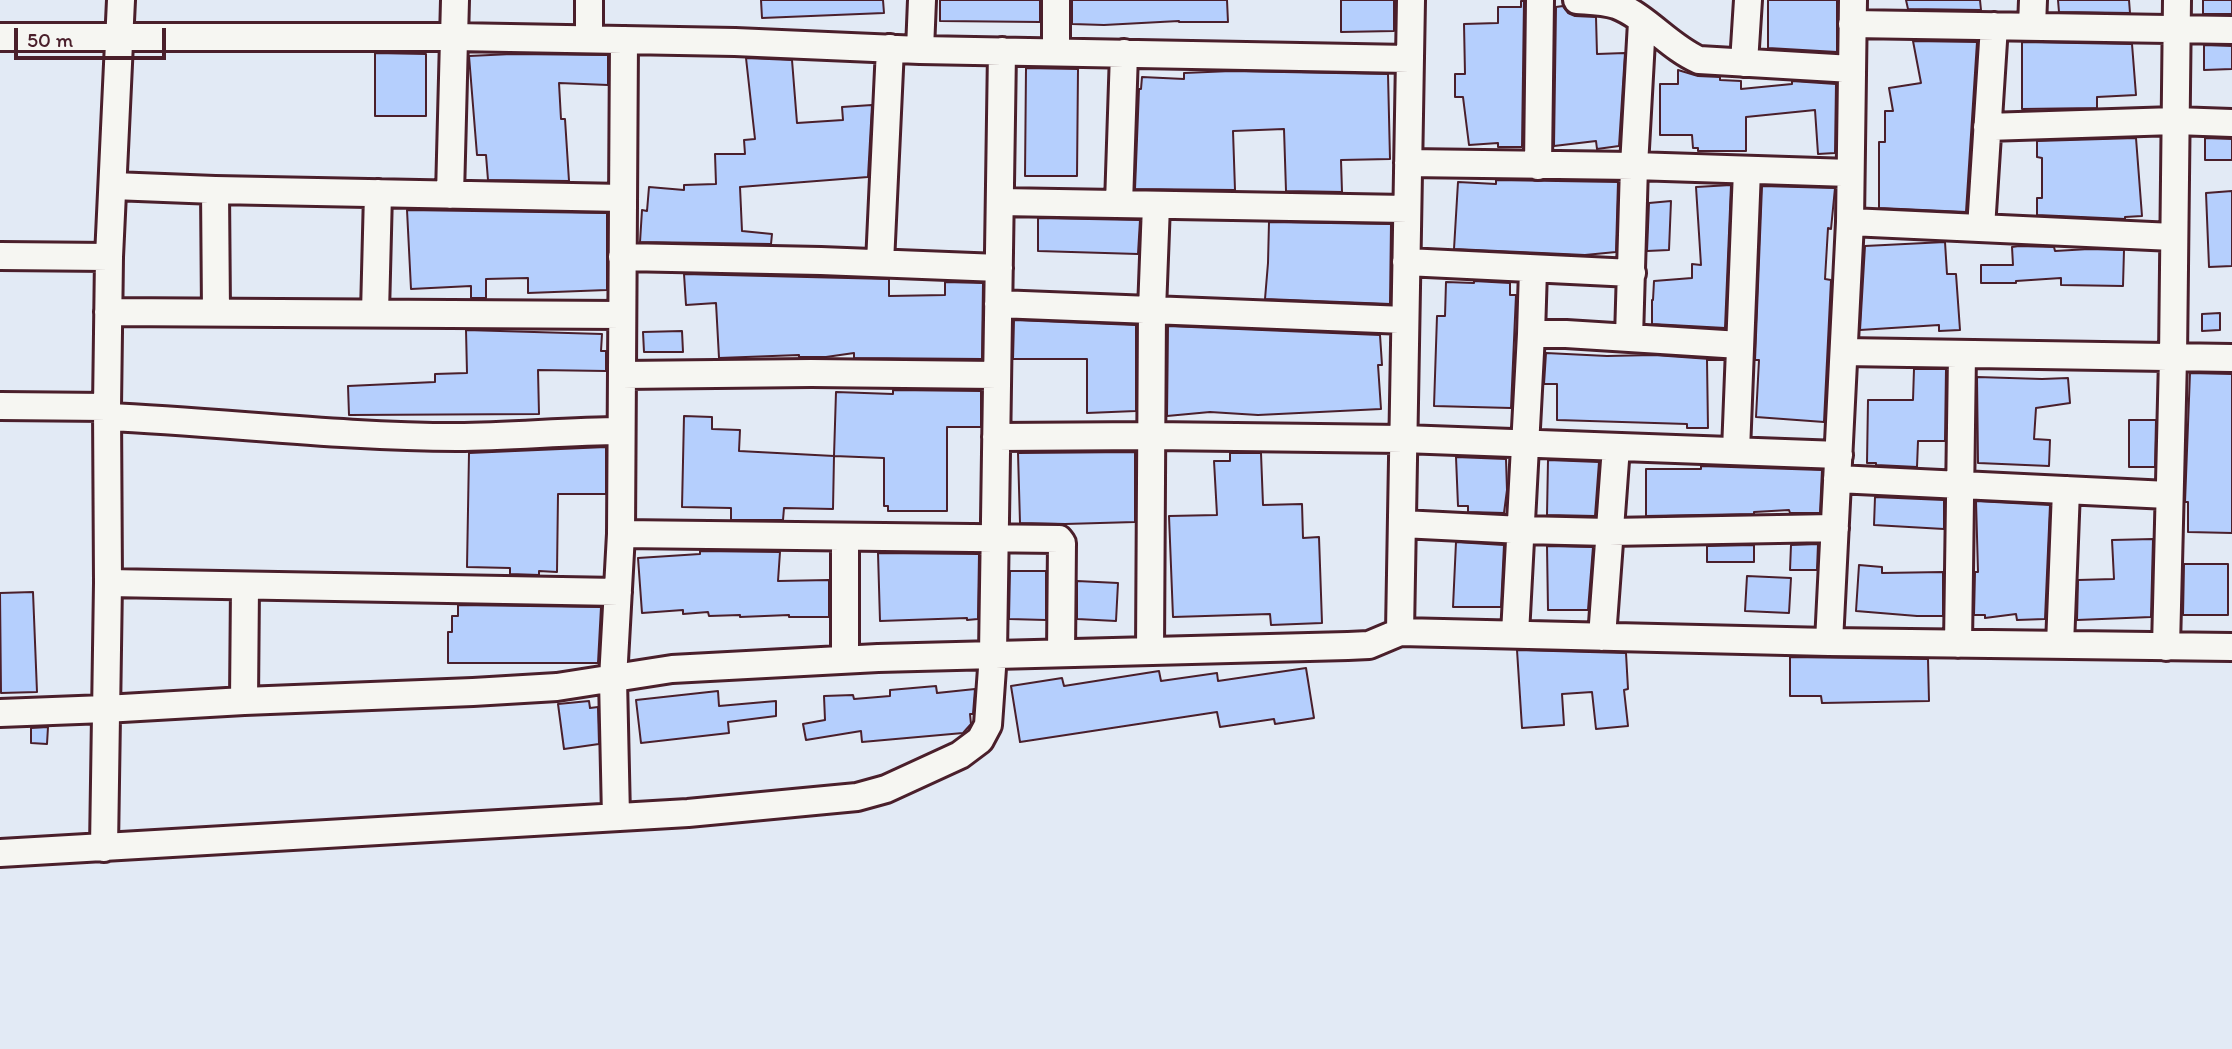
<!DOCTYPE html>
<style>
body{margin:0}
#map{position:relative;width:2232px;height:1049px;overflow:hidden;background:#e2eaf5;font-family:Itim,sans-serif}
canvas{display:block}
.scale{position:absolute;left:14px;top:28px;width:152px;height:32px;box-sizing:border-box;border:4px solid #4a1f2b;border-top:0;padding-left:9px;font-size:21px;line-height:24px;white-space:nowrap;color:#4a1f2b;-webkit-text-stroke:5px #f6f6f2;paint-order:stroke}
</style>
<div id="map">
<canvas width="2232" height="1049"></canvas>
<div class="scale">50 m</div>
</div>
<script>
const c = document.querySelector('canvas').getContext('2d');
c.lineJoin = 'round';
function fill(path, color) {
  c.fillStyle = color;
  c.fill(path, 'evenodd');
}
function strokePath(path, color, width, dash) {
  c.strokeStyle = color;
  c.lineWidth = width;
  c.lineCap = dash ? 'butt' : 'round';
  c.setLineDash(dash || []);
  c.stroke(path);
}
const building = new Path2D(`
 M761,0H883L884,13L762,18Z
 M940,0H1040V22L940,21Z
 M1072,0H1227L1228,22H1179V21L1104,25L1072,24Z
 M1341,0H1394V31L1341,32Z
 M1768,0H1837V52L1768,48Z
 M1906,0H1980L1981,10L1908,9Z
 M2058,0H2129L2130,13L2059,12Z
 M2203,0H2232V14H2203Z
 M1521,1H1524L1522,147H1498V143L1469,145L1463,97H1455V74H1465L1464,24L1498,23V7H1521Z
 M1563,6L1568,13L1575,16L1596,17L1597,54L1625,53L1619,146L1597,149L1596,141L1554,146L1556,7Z
 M1913,41L1977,42L1966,212L1879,208V142H1885V111H1893L1889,88L1921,83Z
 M2022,42L2132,44L2136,95L2097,97V108L2022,109Z
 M2204,45L2232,46V69L2204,70Z
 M375,53L426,54V116H375Z
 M512,54L608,55V85L559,83L561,119H565L569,181L488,180L486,155H477L469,56Z
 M746,58L792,60L797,123L843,120L842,107L872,105L868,177L740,187L742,231L772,234L771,244L640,242L642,210L647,211L649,187L684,190V185L716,184L715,154H745L744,140L755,139Z
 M1026,68L1078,69L1077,176H1025Z
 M1678,70L1698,76L1720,77V80L1741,81V89L1792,84V81L1836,84L1835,153L1818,154L1815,110L1746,117V151H1698V148H1693L1692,135H1660V84H1678Z
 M1231,71L1388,74L1390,159L1341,160L1342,192L1286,191L1284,129L1233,131L1235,190L1135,189L1139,89H1141L1142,77L1184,79V73Z
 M2136,138L2142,216L2125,217V219L2037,215V198H2042V158L2037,157V141Z
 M2205,138L2232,139V160H2205Z
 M1496,180L1618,182L1616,252L1585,255L1454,249L1458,182L1496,184Z
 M1731,185L1725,328L1652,324V300H1653L1654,281L1692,278V264L1701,265L1696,187Z
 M1762,186L1835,188L1831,229L1828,228L1825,279L1831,280L1824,422L1756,417L1759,360H1755Z
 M2232,191V266L2209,267L2206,193Z
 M1671,201L1669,250L1647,251L1649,203Z
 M407,210L607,213V290L528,293V278L486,279V298H471V286L411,289Z
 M1038,218L1140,220L1138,254L1038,251Z
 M1269,222L1391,224L1390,304L1265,299L1268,263Z
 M1945,242L1947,274H1956L1960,330L1939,331V325L1860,330L1865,246Z
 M2019,246L2054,247L2055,251L2089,249L2124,250L2123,286L2061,285V278L2016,281V283H1981V265H2013L2012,247Z
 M684,274L889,279V296L945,295V282L983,283L982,359L854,358V353L826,357H799V355L719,358L716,303L686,305Z
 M1474,281L1510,283V295H1516L1511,408L1434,406L1437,316H1445L1446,282L1474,283Z
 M2220,313V330L2202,331V314Z
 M1014,320L1136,325V411L1087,413V359H1013Z
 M1168,326L1380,335L1382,365H1378L1381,409L1258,415L1210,412L1167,416Z
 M466,330L602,334L601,351H606V371L538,370L539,414L349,415L348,386L435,382V374L467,373Z
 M682,331L683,352H644L643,332Z
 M1546,353L1607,356L1654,355L1724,360H1707L1708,428H1687V424L1557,420V384H1544Z
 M1914,369H1946L1945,441H1918L1917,467L1876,465V463H1867L1868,400H1913Z
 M2190,373L2232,374V533L2188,532V502H2185Z
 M1977,377L2042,379L2068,378L2070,403L2036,408L2034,439L2050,440L2049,466L1978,463Z
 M893,390L981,391V427H947V511H888V506H884V458L834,456L836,392L893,394Z
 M684,416L712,417V429L740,430L739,451L834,456L833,509L784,508L783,520H731V508L682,507Z
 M2129,420H2156L2155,467H2129Z
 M606,447V494H558L557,572L539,571V575L510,574V568L467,567L469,453Z
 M1135,452V522L1065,524L1020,523L1018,453Z
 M1230,453H1261L1263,505L1302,504L1303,538L1319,537L1322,623L1271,625L1270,614L1173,617L1169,516L1217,515L1214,461H1230Z
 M1456,457L1506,459L1507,490L1504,513L1468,512V506H1458Z
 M1548,460L1599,462L1595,516L1547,515Z
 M1701,466L1822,470L1820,513H1790L1789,510L1754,512V514L1646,516V469H1701Z
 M1875,497L1944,500V529L1874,525Z
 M1976,501L2050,505L2045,619L2017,620L2016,614L1985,618V615H1974L1975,572H1978Z
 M2153,539L2151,617L2077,620L2078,580L2114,579L2112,540Z
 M1456,542L1504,545L1501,607H1453Z
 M1818,544L1817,570H1790L1791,545Z
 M1754,545V562H1707V546Z
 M1547,546L1593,547L1588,610H1548Z
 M700,551L780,552L778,581L829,580V617H789V615L740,617V615L709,616L708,612L683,614V610L642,613L638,558L700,554Z
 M878,553L979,554L978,619L967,620V618L880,621Z
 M2184,564H2228V615H2183Z
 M1859,565L1882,567V573L1943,572V616H1917L1856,611Z
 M1010,571H1046V620L1009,619Z
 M1747,576L1791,578L1789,613L1745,611Z
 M1077,581L1118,583L1116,621L1077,619Z
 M33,592L37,692L1,693L0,593Z
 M458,605L601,607L598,663H448V632H452V616H458Z
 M1517,650L1626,653L1628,689L1624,690L1628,726L1596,729L1592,692L1562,694L1564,725L1522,728Z
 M1790,657L1928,659L1929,701L1822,703L1821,696H1790Z
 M1306,668L1314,718L1275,724L1274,719L1220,727L1217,712L1020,742L1011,686L1062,678L1064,686L1159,671L1161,681L1217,673L1218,681Z
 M936,686L937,693L975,689L973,714H970L971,724L963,733L862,742L861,731L806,740L803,724L825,720L824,696L853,695L854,699L890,696V690Z
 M718,691L719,706L776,701V716L728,722L729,733L641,743L636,700Z
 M589,701L590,708L598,707L599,744L564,749L558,704Z
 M48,727L47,744L31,743V728Z`);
const minor = new Path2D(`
 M1056,0V52
 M1577,0C1590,1 1603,1 1616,5C1647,17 1669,47 1699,60L1852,69
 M1852,24L2232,30
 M2032,27L2033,0
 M0,37H454L735,42L920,50L1409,59
 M589,39V0
 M920,50L922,0
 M1744,63L1748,0
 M1987,127L2175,121L2232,123
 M1408,163L1634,166L1850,173
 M1538,166L1540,0
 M113,186L215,190L623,198
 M215,190L216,312
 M450,195L455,0
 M1000,202L1407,209
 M1119,204L1124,53
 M1850,222L2173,237
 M1981,228L1994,26
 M0,256L109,257
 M622,257L821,261L999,268
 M1406,262L1632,273
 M880,263L890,48
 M998,304L1405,320
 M108,312L622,315
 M375,313L378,193
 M1531,334L1533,269
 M1629,338L1634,166L1642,22
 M1844,352L2232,358
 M622,375L811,373L997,375
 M0,406L107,407
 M107,417C224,422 340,437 457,437C512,437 566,431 621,431
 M996,437L1152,436L1403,439L1839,455
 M1736,451L1747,170
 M1837,479L2168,495
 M1402,524L1522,530L1609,532L1835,528
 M621,534L1059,539L1062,543L1061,653
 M108,583L618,592
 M1400,632L1829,642L2232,647
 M1515,634L1531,334H1566L1740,345
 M1602,637L1616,447
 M1829,642L1850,222L1853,0
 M1958,644L1962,354
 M2060,645L2066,490
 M2166,647L2173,358L2177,0
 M1150,651L1152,310L1156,205
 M845,659V537
 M244,701L245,586
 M0,713L105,709L244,701L473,692L557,687L672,669L878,658L1348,646L1369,645L1400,632L1411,0
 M616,817L613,679L621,534L624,40
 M104,848L108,583L107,407L109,257L121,0
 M0,853L688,813L857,797L886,789L960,755L980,740L988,725L993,654L1002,51`);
fill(building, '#b5cffd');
strokePath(building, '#4a1f2b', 2);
strokePath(minor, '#4a1f2b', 32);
strokePath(minor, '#f6f6f2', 26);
</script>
